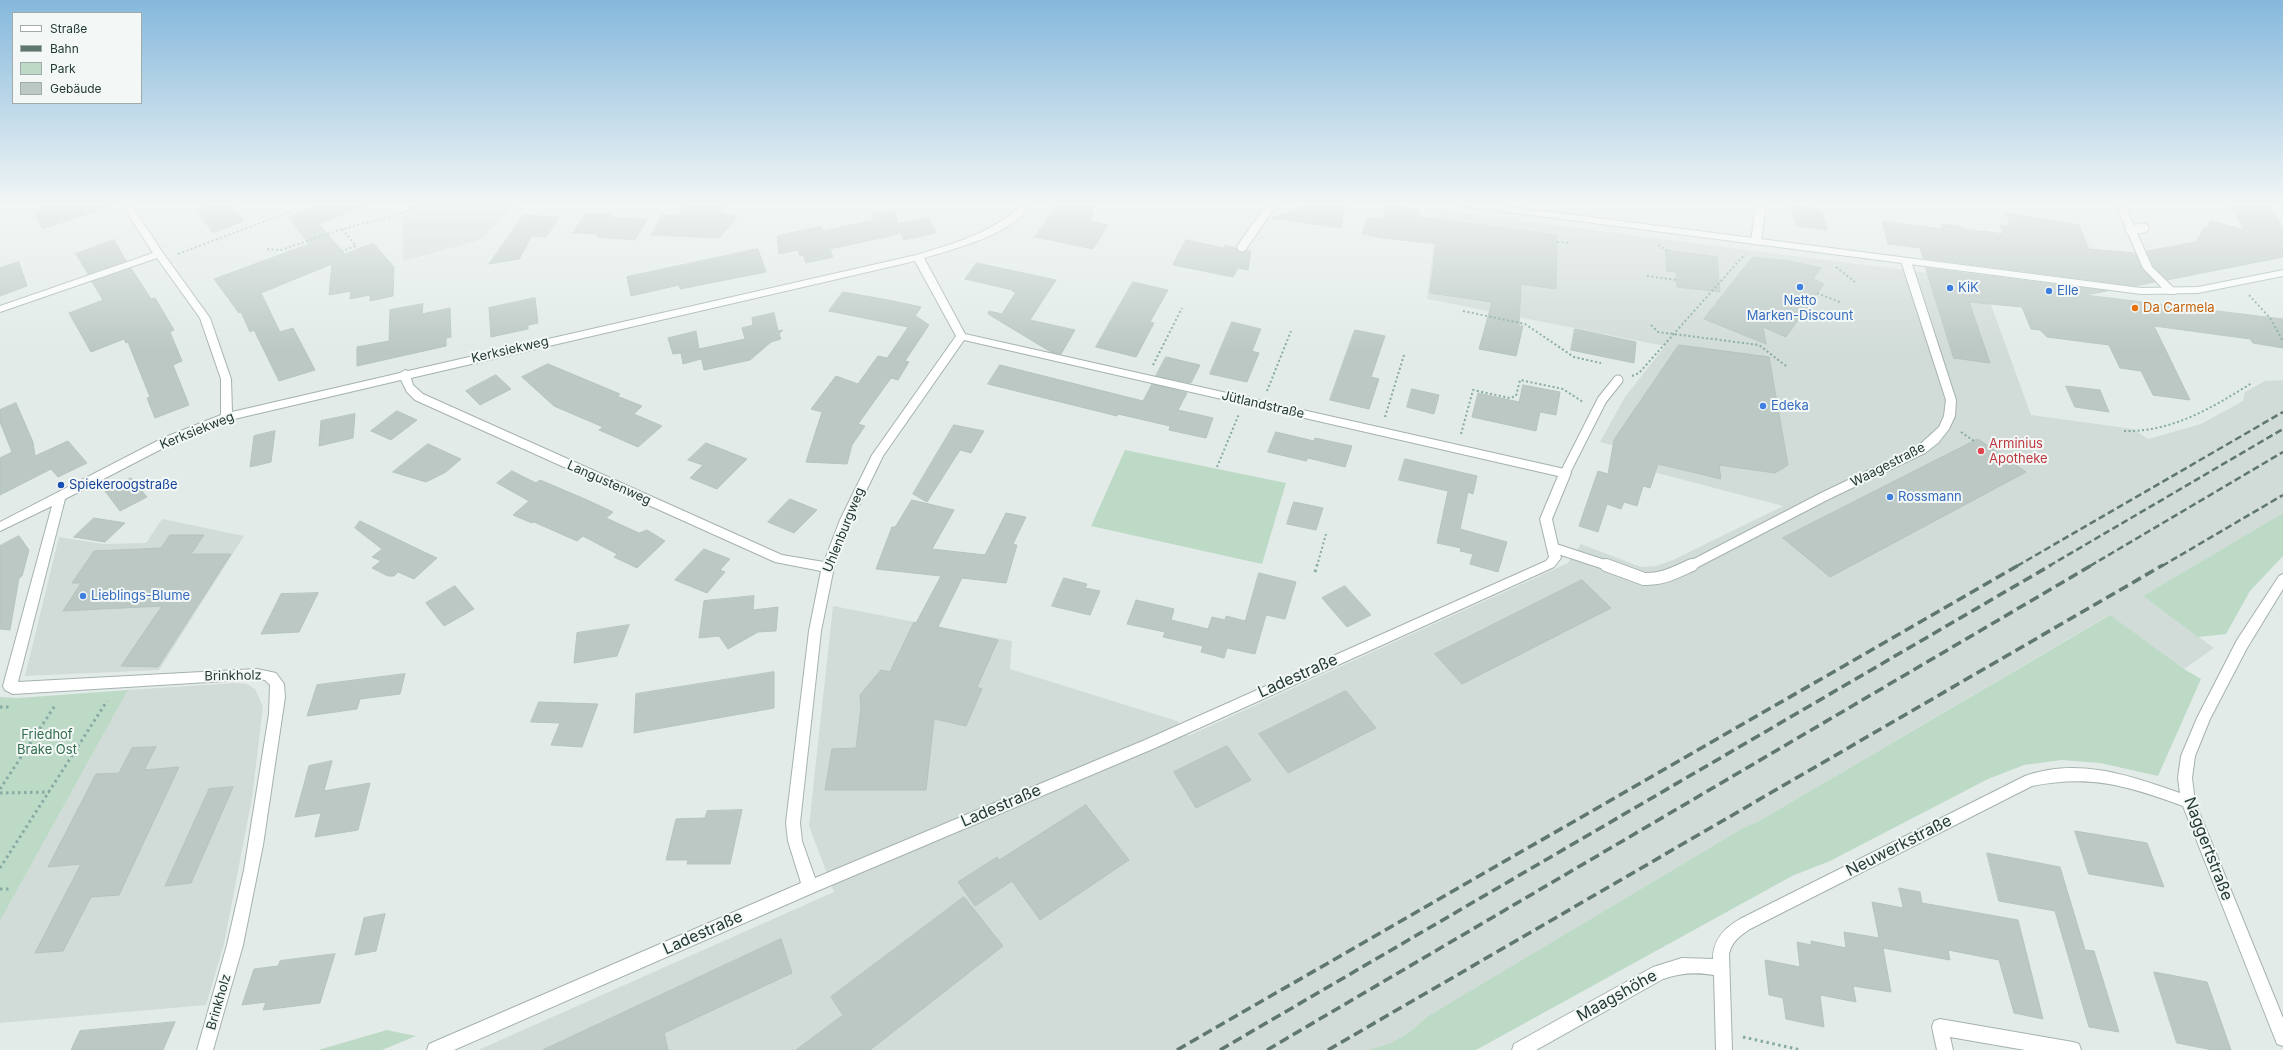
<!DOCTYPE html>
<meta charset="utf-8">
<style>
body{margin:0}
#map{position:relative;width:2283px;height:1050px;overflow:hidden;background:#e2ebe8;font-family:Inter,sans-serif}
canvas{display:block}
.legend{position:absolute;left:12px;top:12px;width:130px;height:92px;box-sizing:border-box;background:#f3f8f6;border:1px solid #a0aca9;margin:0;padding:5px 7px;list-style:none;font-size:12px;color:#243a36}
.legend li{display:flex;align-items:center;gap:8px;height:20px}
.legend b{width:20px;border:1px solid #a0aca9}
</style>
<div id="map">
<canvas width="2283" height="1050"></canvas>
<ul class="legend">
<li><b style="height:5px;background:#fff"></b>Straße</li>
<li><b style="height:5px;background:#5f7671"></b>Bahn</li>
<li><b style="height:11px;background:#bddac7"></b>Park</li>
<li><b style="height:11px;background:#bbc8c4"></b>Gebäude</li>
</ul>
</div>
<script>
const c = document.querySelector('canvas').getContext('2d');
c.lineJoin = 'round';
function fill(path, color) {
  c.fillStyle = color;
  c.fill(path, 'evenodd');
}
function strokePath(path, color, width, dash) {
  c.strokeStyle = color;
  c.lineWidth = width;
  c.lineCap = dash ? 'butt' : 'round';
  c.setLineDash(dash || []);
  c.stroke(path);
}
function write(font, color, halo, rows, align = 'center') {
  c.font = font + ' Inter,sans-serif';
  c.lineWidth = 4;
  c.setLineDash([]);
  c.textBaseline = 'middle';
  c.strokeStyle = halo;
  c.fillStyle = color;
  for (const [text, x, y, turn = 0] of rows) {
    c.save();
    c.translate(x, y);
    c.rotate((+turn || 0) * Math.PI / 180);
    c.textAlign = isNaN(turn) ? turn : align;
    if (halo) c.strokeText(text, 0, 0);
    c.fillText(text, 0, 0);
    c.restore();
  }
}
const built = new Path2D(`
 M416,203H518L480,240L403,261V216Z
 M1438,210L1982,280L2031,415L2133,429L2148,439L2201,424L2243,401L2245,392L2265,381L2283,380V513L2143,596L2214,648L2184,669L2109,615L1759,821L1743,828L1428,1016L1411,1031L1391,1043L1368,1050H478L834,892L809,826L833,606L1012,641L1010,669L1177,721L1188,736L1568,563L1581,544L1641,567L1656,566L1673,560L1783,506L1631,466L1635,451L1600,442L1625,397L1665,346L1427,299Z
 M162,519L244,536L159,670L25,676L59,537L103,544L146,543Z
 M234,683L247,684L255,689L263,706L252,798L224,944L206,1005L0,1023V921L128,690Z`);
const green = new Path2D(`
 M1125,450L1286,483L1262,564L1091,526Z
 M2283,513V556L2250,591L2226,634L2198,637L2143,596Z
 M2110,615L2184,669L2201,679L2158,776L2100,763L2062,760L2024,765L1988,779L1830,861L1792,876L1476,1050H1368L1391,1043L1411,1031L1428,1016L1743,828L1759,821Z
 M128,690L0,921V697L18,698Z
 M387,1030L416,1036L382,1050H318Z`);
const building = new Path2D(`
 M58,203H109L110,206L43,229L33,211Z
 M200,203H229L244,221L213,233L196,210L202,208Z
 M327,203H370L319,224L345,254L373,243L394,267L393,296L370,301V295L350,299L351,291L329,295L332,264L261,293L280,332L293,328L315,370L279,381L254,330L250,332L241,312L239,313L214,279L309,244L288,217Z
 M688,203H725L719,213L738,216L719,238L651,235L662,215L677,216Z
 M1058,203H1094L1091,221L1108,225L1093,249L1035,237Z
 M1305,203H1345L1341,228L1272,218L1304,206Z
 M2229,203H2269L2283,228V257L2167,280L2153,266L2147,251L2196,242L2204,227L2208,228L2210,220L2244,230Z
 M1385,205L1419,210L1418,217L1557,235L1556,289L1521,284L1519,326H1523L1516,356L1479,349L1492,302L1430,293L1436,244L1384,238L1362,234L1368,217L1383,219Z
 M1792,206L1822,210L1827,230L1796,226Z
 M895,210L898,224L928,217L936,233L904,240L898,227L899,234L830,249L833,257L806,263L803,255L800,256L798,250L779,254L777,236L821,226L823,231L873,220V213Z
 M586,213L611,214L609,217L648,219L635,240L597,237L598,234L573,233Z
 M2006,213L2079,225L2089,249L2135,253L2142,269L2155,282L2135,286L1923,258L1920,248L1888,244L1882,221L1942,229L1941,224L1962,227L1964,229L2004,234L2000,225L2010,226Z
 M524,215L560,217L546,237L532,236L519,259L489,264Z
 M114,240L126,261L88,274L76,254Z
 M1186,240L1224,248L1225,245L1236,248L1241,253L1247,250L1251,251L1248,270L1238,268L1233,277L1173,265Z
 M758,249L766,272L680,289L679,285L631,296L627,277Z
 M1666,250L1717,257L1720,292L1677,287L1676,272L1667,271Z
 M1753,257L1790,261L1821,268L1813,279L1824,284L1786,337L1763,327L1766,344L1704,319Z
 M19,262L27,286L0,296V268Z
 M977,263L1056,280L1030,320L1075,330L1061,354L1051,352L988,314L989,311L1002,314L1016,292L1012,291L1013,290L965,279Z
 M131,268L151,299L155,298L174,330L170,332L182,361L173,365L189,405L155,418L147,398L150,397L128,342L126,343L124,339L91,352L69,313L103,300L92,282Z
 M1926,268L2107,291L2085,295L2283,319V348L2253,343L2250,339L2154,326L2190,400L2153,395L2141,371L2120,368L2109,345L2047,337L2040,330L2031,329L2022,307L1969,302L1990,363L1954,358Z
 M1133,282L1168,290L1150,322L1154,323L1136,357L1096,347Z
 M843,292L888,300L921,307L908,327L829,311Z
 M535,298L538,323L528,325V329L491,337L489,308Z
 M423,304L422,314L450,308L451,337L446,338V346L357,366V347L389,341L390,310Z
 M774,313L778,331L783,330L779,334L781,339L771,342L750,360L704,370L701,356V359L683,364L681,353L673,354L668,338L696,331L699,349L745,339L742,328L753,325L752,318Z
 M916,316L929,325L905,361L909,362L898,380L891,378L858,424L865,426L852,445L847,464L806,462L822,412L811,409L836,376L858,384L878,356L887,358Z
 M1232,322L1261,329L1252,351L1259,353L1247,382L1210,374Z
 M1575,329L1636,342L1634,363L1571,350Z
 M1355,330L1385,336L1371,377L1379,379L1369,409L1330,400Z
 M1679,345L1769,357L1788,465L1775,473L1719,465L1721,479L1658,464L1650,488L1643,486L1637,506L1624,502L1621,509L1607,504L1598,532L1579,526L1598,471L1608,474L1614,440Z
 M1166,357L1200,365L1191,383L1156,376Z
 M548,364L620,394L617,396L642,406L634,414L662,426L638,447L599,430L603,427L554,406L522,377Z
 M1000,365L1143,401L1152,384L1187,393L1178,410L1213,418L1206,438L1169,430L1170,426L1118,414L1117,416L988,384Z
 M496,375L511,389L480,405L466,391Z
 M1523,385L1560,392L1556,415L1540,412L1536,431L1472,417L1478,393L1519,402Z
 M2066,386L2100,390L2109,412L2075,407Z
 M1412,389L1439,395L1434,414L1407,407Z
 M16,403L33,442L35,456L68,441L87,463L58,477L51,469L0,495V458L12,452L0,422V410Z
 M397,411L417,420L391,440L371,431Z
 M355,414L353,438L319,446L321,421Z
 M954,425L984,431L971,453L960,450L927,502L913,494Z
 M275,431L271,462L250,467L254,436Z
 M1276,432L1314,441L1315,438L1352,446L1345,467L1308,458L1306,461L1268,452Z
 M1978,439L2026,472L1830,577L1783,538Z
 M706,443L747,459L717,489L690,478L703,465L688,460Z
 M428,444L461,459L446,472L426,482L393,472Z
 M1405,459L1477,476L1473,494L1468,492L1460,529L1507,542L1498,572L1470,564L1473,554L1460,551L1461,548L1437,543L1448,491L1399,480Z
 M512,471L536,483L540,480L585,499L613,512L606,518L639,533L647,530L665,541L637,568L614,557L617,554L583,536L577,541L534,522L532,523L513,515L529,501L497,483Z
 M131,478L147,497L120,511L105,491Z
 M790,499L817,510L794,533L768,522Z
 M912,500L954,510L932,549L985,555L1006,513L1026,517L1013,544L1017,545L1006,583L962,578L938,627L998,640L977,687L982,689L966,726L934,719L926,790H825L832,749L856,748L861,708L860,695L881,670L890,672L914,622L916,623L941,576L876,569L892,527H895Z
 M1294,502L1323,508L1316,530L1287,524Z
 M94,518L125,523L105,542L74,537Z
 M360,521L422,551L437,558L414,579L398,572L394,576H388L372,568L381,561L372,557L382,549L355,528Z
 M170,535H204L191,554H231L158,667L121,666L162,606L63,611L81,583H72L94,551L161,548Z
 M19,536L29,550L22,576L19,578L10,630L0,629V546Z
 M704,549L730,559L720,570L725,572L707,593L675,580Z
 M1259,573L1296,582L1285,619L1266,615L1255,654L1227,648L1224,658L1201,652L1203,646L1163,637L1165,632L1127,624L1136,600L1174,609L1171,620L1208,629L1212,617L1225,620L1226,616L1245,621Z
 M1064,578L1087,584L1085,588L1100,591L1090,615L1052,606Z
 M1582,580L1611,608L1462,684L1435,654Z
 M455,586L474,609L444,626L426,603Z
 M1345,586L1371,615L1347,627L1322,598Z
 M318,593L299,632L261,634L281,594Z
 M754,596L753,610L778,607L776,631L758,632L728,649L719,636L699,638L704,601Z
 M629,625L617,656L574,663L577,633Z
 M774,672V708L634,733L636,694Z
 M405,674L400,694L360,699L357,709L307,716L317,685Z
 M1346,691L1376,728L1288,773L1259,734Z
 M539,702L598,704L582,747L551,745L560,723L531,722Z
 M1227,746L1251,780L1196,808L1174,772Z
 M156,747L144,770L179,767L119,895L91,897L63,951L35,953L81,864L48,867L96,774L119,773L132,748Z
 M332,761L324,791L370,783L358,830L315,837L321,813L295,817L309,766Z
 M233,787L191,883L165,886L209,789Z
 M1086,805L1129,860L1040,920L1012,881L975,906L958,882L997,857L999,860Z
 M742,810L730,864H687L688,860H666L676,819L705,818L707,811Z
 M2075,831L2147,843L2164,887L2089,874Z
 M1987,853L2060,867L2085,950L2094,951L2119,1032L2089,1027L2055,911L1999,901Z
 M1899,888L1920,892L1922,903L2018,920L2043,1019L2014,1013L1999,960L1948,950L1950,960L1883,948L1891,992L1853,986L1856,1002L1820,995L1824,1027L1786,1019L1783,998L1769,995L1765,960L1800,967L1797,942L1811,945V941L1846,948L1844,932L1879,938L1872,902L1903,908Z
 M964,897L1003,946L870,1050H796L843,1015L831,997Z
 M385,914L376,951L355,955L364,918Z
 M781,939L792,973L664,1033L668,1050H543Z
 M335,954L320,1003L263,1010L266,1002L242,1005L254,969L278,966L280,961Z
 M2154,972L2207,982L2231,1050H2213L2177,1043Z
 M175,1022L163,1050H71L80,1031Z`);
const pathFar1 = new Path2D(`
 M342,229L356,246L342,251
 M1557,242L1569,243
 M1658,245L1669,252
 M267,249L281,250L342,229L394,216L425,203
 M178,254L292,211
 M1836,267L1855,282
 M1647,276L1677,280
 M1817,293L1842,303
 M2249,295L2270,318L2283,341
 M1463,311L1525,324L1574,357L1601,363
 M1651,325L1658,332L1759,345L1786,366
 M1153,365L1182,308
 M1632,376L1639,373L1745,254
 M1267,391L1291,331
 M1385,417L1404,355
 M2124,431C2173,432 2211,408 2252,383
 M1961,432L1974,441
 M1461,434L1473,390L1510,398L1516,396L1520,380L1563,389L1583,402
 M1217,467L1239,414
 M1317,566L1326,534`);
const path = new Path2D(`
 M1315,572L1317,565
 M0,707H11
 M0,789L56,704
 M0,793L49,792
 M0,868L107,701
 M0,889H9
 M1743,1037L1801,1050`);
const serviceFar1 = new Path2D(`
 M2130,230L2144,228
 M1242,247L1273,203
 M1565,473L1602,400L1618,380
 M1554,548L1609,566`);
const service = new Path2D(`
 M1606,565L1644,579C1662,580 1676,572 1692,565`);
const minor = new Path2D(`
 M121,203H130L163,253L210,318L231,379L232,412L400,373L405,370L408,371L916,255C955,243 994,233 1023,203H1032C1016,233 955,249 924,258L965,334L1569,470L1571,473L1552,519L1561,558L1554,567L1155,748L815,892L454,1050H427L429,1044L801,883L788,841L786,823L809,631L821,571L775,562L415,400L407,392L401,380L230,420L171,444L65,499L18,682L257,669L276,673L284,684L285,697L263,845L243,945L213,1050H197L227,945L244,870L269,714L270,685L265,680L257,679L13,694L5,690L3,686L52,506L0,531V522L163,438L221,415V379L200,318L157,258L0,312V306L153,253ZM915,261L956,336L872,455L840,520L824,562L782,555L423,394L413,385L411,378ZM964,340L1558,476L1540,519L1549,557L1546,561L1145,740L815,878L802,841L800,823L821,631L834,567L852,520L883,456Z
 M1756,203H1766L1761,242L1756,245L1751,242Z
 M2115,203H2124L2152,267L2176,290V294H2168L2143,268Z
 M1906,258L1911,261L1956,400L1955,416L1949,429L1938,443L1925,453L1829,499L1696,568H1688L1686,565L1688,562L1821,493L1917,447L1939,427L1944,416L1946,400L1901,261Z
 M2283,574V589L2247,648L2210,719L2195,756L2192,778L2195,802L2283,1018V1046L2277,1044L2183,806C2128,786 2091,774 2032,786L1750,929C1740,936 1732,941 1729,954L1732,1050H1716L1714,975C1696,972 1680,973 1663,979L1536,1050H1512L1514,1044L1653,967L1682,958L1713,959C1713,940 1724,928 1740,919L2025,776C2077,757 2130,775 2180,793L2178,778L2181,756L2197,718L2237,640L2279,576Z
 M1940,1019L2073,1042L2079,1044L2081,1050H2025L1950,1037L1953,1050H1937L1932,1027L1934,1021Z`);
const secondary = new Path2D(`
 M1457,203H1481L2141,288L2198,287L2283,270V276L2198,293L2141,294L1462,206Z`);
const railFar1 = new Path2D(`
 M2017,566L2283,412
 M2049,566L2283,429
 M2090,566L2283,452
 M2162,566L2283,495`);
const rail = new Path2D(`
 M1177,1050L2019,565
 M1220,1050L2051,565
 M1267,1050L2092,565
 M1328,1050L2163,565`);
const markers = [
 [1800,287,4,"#3f7fe0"],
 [1950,288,4,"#3f7fe0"],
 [2049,291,4,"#3f7fe0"],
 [2135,308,4,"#e8710a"],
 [1763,406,4,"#3f7fe0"],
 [1981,451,4,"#e0444e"],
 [61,485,4,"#1a4fb4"],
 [1890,497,4,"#3f7fe0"],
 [83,596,4,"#3f7fe0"]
];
const shopNames = [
 ["KiK",1958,288],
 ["Elle",2057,291],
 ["Netto",1800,301,"center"],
 ["Marken-Discount",1800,316,"center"],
 ["Edeka",1771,406],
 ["Rossmann",1898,497],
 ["Lieblings-Blume",91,596]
];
const foodNames = [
 ["Da Carmela",2143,308]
];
const streetNames = [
 ["Kerksiekweg",510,350,-13],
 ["Jütlandstraße",1263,405,13],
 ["Kerksiekweg",197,431,-22],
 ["Waagestraße",1888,465,-27],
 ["Langustenweg",609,483,24],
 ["Uhlenburgweg",844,530,-68],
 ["Brinkholz",233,676,-1],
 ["Brinkholz",219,1002,-74]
];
const healthNames = [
 ["Arminius",1989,444],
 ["Apotheke",1989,459]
];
const transitNames = [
 ["Spiekeroogstraße",69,485]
];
const parkNames = [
 ["Friedhof",47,735],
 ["Brake Ost",47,750]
];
const nearStreetnames = [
 ["Ladestraße",1298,676,-24],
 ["Ladestraße",1001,806,-23],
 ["Neuwerkstraße",1899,846,-27],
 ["Naggertstraße",2208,849,69],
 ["Ladestraße",703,933,-24],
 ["Maagshöhe",1617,996,-29]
];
fill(built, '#d1dbd7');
fill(green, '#bddac7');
fill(building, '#bbc8c4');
strokePath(building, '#b5c4bf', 1);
strokePath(serviceFar1, '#a5b2af', 11);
strokePath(service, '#a5b2af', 14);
strokePath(minor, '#a5b2af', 2);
strokePath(secondary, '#a2b6b0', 2);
strokePath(pathFar1, '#86aba3', 2, [2, 2.5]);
strokePath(path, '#86aba3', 3, [2.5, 3.5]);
strokePath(serviceFar1, '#fff', 9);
strokePath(service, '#fff', 12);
fill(minor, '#fff');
fill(secondary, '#fff');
strokePath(railFar1, '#5f7671', 2.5, [7, 3.5]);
strokePath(rail, '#5f7671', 3.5, [10, 5]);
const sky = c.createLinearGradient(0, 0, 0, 350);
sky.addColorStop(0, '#85b8dc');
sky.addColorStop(0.58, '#f2f6f5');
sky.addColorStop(1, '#f2f6f500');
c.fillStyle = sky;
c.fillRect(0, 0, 2283, 350);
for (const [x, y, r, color] of markers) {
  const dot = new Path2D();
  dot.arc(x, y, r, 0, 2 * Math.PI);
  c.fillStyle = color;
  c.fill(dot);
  strokePath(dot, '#f3f8f6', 1.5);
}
write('13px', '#366cbe', '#f3f8f6', shopNames, 'left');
write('13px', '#c56008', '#f3f8f6', foodNames, 'left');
write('13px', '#243a36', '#f3f8f6', streetNames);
write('13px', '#be3a42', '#f3f8f6', healthNames, 'left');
write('13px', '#164399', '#f3f8f6', transitNames, 'left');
write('13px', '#326d4e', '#f3f8f6', parkNames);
write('16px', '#243a36', '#f3f8f6', nearStreetnames);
</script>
